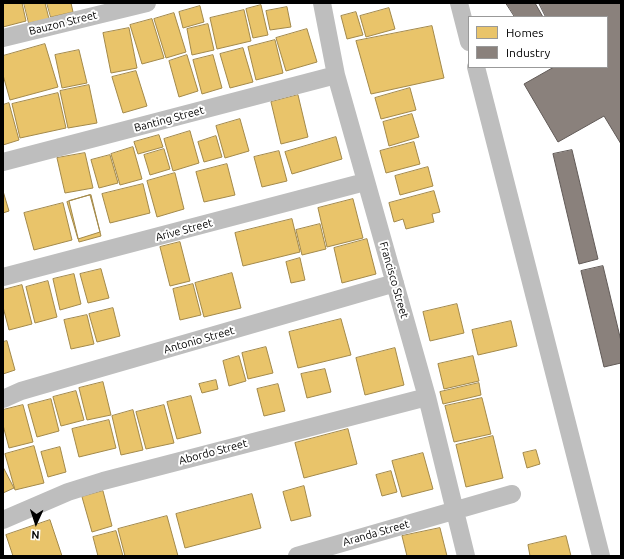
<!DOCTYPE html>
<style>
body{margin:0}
#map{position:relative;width:624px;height:559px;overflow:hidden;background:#fff;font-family:Ubuntu,sans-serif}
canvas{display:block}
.frame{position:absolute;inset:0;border:4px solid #000;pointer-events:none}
.legend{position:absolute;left:468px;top:16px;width:140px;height:52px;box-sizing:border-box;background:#fff;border:1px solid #999;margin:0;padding:5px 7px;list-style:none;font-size:12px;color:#000}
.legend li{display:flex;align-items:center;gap:8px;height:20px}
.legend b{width:20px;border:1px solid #999}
.north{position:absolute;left:16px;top:503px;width:40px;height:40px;-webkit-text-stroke:3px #fff;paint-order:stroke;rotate:183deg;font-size:11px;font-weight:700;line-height:16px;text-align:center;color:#000}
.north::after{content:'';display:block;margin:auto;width:14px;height:18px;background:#000;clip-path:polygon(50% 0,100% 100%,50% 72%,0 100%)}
</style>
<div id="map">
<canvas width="624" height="559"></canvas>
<div class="frame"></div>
<ul class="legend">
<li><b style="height:11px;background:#e9c46a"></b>Homes</li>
<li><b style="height:11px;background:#8a817c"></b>Industry</li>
</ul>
<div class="north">N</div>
</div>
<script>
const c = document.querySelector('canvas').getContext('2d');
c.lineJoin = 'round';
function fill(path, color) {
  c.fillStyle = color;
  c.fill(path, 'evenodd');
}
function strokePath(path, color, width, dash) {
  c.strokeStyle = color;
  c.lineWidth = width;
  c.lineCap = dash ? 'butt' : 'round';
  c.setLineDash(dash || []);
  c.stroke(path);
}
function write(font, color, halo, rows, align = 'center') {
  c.font = font + ' Ubuntu,sans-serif';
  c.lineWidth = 4;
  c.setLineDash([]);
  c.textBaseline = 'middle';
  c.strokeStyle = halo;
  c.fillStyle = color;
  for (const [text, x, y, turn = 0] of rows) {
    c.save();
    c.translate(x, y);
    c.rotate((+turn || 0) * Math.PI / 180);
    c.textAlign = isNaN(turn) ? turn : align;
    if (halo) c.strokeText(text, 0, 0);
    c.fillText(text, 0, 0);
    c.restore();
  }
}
const homes = new Path2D(`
 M3,3H22L26,21L3,27Z
 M24,3H45L49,19L29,23Z
 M47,3H71L73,12L51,17Z
 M261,5L268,35L253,38L246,9Z
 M200,6L204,22L183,28L179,12Z
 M287,7L291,27L270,30L266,11Z
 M389,8L395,29L366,37L360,16Z
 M244,10L251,41L217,49L210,18Z
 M356,12L363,35L347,39L341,16Z
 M174,13L186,52L166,58L154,19Z
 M152,19L164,58L142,64L130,25Z
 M208,24L214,50L192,55L187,29Z
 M432,26L444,78L371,94L356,41Z
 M129,28L137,68L111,73L103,33Z
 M307,29L317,62L286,71L276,38Z
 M275,40L283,73L256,80L248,47Z
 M45,44L58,87L10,100L3,75V56Z
 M243,48L253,82L230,88L220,54Z
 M79,50L87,83L62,88L55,55Z
 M187,55L198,91L179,97L169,61Z
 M213,55L222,88L202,94L193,60Z
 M136,71L147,106L123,113L112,77Z
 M89,85L97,123L68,128L60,91Z
 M410,88L416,110L381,119L375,98Z
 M58,93L66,128L20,138L12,104Z
 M298,95L308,137L281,144L271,102Z
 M9,103L19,140L3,145V105Z
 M412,114L419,137L389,146L383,122Z
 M240,119L249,151L225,158L216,126Z
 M190,131L199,163L173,171L164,139Z
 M159,135L163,147L138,154L134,142Z
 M216,136L222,157L204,162L198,142Z
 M336,137L342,159L292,174L285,152Z
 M414,142L420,164L386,173L380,151Z
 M133,147L142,179L120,185L111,154Z
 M164,149L170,169L150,175L144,155Z
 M279,151L287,181L262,187L254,157Z
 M85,153L93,188L65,193L57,158Z
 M110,155L118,183L99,188L91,160Z
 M227,164L235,195L204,202L196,172Z
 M428,167L433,186L400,195L395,176Z
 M175,173L184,209L157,217L147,181Z
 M143,184L150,213L110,223L102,194Z
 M3,191L9,211L3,213Z
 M434,191L440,212L432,214L434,222L406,229L403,219L394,222L389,203Z
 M90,195L100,232L78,239L67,202Z
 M91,195L101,236L79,242L69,201Z
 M353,199L363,238L327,247L318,208Z
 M63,203L72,240L34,250L24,213Z
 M292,219L300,252L243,266L235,233Z
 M320,224L326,249L302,255L296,230Z
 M367,239L376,274L342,283L334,248Z
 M180,242L190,281L170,286L160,247Z
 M300,258L305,280L291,283L286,262Z
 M101,269L109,298L88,303L80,274Z
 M232,273L241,308L204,317L195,283Z
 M74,274L81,304L60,310L53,279Z
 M48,281L57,317L35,323L26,287Z
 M193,284L201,315L180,320L173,289Z
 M22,285L32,324L9,330L3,307V290Z
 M457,304L464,333L430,341L423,312Z
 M113,308L120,336L97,342L89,314Z
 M87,315L94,344L71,349L64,320Z
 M341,319L351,355L298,368L289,332Z
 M511,321L517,346L478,355L472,330Z
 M7,341L15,370L3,374V342Z
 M266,347L273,373L248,379L242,353Z
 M395,348L404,385L365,395L356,358Z
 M239,356L246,381L229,386L223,361Z
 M473,356L479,381L444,389L438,364Z
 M325,369L331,392L307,398L301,374Z
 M216,380L218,389L202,393L199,384Z
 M103,382L111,415L87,420L79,388Z
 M479,383L481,395L443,404L440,392Z
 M278,384L285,411L264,416L257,389Z
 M76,391L84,420L61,426L53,397Z
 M191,396L201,433L177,439L167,402Z
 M482,398L491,434L454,442L445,406Z
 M51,399L59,431L37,437L28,405Z
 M23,405L33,442L9,448L3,425V410Z
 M164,405L174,443L146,449L136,412Z
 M133,410L143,450L121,455L112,416Z
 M109,420L116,448L79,457L72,429Z
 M348,429L357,464L304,478L295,443Z
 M493,436L503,478L466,487L456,445Z
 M34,446L44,483L15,490L5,454Z
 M60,447L66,472L48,477L41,452Z
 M536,450L540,464L527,468L523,453Z
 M423,453L433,489L402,497L392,461Z
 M3,467L14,488L3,493Z
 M391,471L397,492L382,496L376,475Z
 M304,486L311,516L291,521L283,492Z
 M103,491L112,526L92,532L82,497Z
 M252,494L261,528L185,548L176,514Z
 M167,516L178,556H125L118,529Z
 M50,520L62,556H13L6,535Z
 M440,528L447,556H407L402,536Z
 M116,531L123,556H98L93,537Z
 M566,536L571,556H530L528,545Z`);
const industry = new Path2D(`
 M506,3H535L543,17H515Z
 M539,3H621V144L604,116L558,142L524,84L554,67H607V17H546Z
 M572,150L598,259L579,264L553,154Z
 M603,266L621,341V363L604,367L581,271Z`);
const minor = new Path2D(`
 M322,3L336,75L427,397L466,556
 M459,3L469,42
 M3,38L147,3
 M476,67L601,556
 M3,162L336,75
 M3,277L365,182
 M3,399L21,391L395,283
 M3,520L68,492L103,481L427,397
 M297,556L512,494`);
const streetNames = [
 ["Bauzon Street",63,23,-14],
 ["Banting Street",169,119,-15],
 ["Arive Street",184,230,-15],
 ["Francisco Street",394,280,74],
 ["Antonio Street",199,340,-16],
 ["Abordo Street",213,452,-15],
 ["Aranda Street",376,533,-16]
];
fill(homes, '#e9c46a');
strokePath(homes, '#a3894a', 1);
fill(industry, '#8a817c');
strokePath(industry, '#615a57', 1);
strokePath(minor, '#bebebe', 18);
write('11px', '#000', '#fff', streetNames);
</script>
